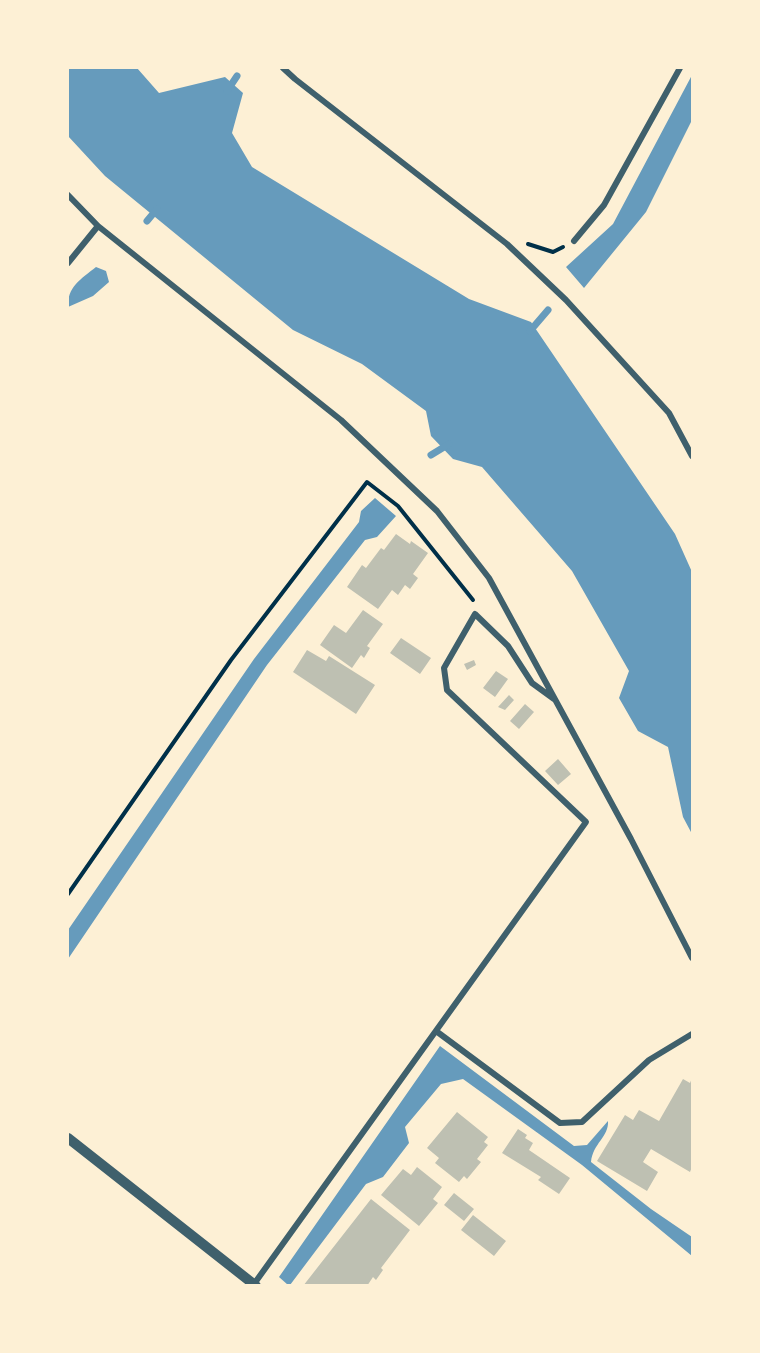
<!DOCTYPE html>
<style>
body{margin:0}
#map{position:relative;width:760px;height:1353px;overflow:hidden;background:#fdf0d5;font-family:Overpass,sans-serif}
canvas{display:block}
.frame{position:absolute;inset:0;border:69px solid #fdf0d5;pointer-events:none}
</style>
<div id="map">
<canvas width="760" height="1353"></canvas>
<div class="frame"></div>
</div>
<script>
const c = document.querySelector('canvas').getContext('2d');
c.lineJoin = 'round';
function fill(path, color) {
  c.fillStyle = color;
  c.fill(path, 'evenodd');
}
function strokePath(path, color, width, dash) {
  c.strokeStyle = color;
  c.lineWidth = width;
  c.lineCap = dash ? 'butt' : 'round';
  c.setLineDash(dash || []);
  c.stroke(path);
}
const water = new Path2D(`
 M68,68H137L159,93L225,77L243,93L232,133L252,167L469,299L531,322L675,534L692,572V834L683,817L668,747L638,731L619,698L629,671L572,571L482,467L453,459L431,436L426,411L362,364L293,330L105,176L68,136Z
 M692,75V120L646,212L584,288L566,267L613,224Z
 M96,267L106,271L109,282L93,296L68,307C67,287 81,279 96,267Z
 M375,498L396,516L377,537L365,540L267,665L68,959V930L254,659L359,522L361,511Z
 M440,1046L574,1146L587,1145L608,1121C609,1137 593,1143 591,1162L651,1209L692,1237V1256L582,1165L463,1079L441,1084L405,1127L409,1143L383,1177L366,1184L290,1285H288L279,1277Z`);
const stream = new Path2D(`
 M227,91L237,76
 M147,221L157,209
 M530,331L548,310
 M431,455L449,444`);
const building = new Path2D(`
 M396,534L410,544L411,541L428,553L413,574L418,578L410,589L405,585L398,595L392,590L378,609L347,587L362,565L366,568L381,548L384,550Z
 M363,610L383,624L367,646L370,648L364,658L361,655L352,668L320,645L334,625L346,633Z
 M401,638L431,658L420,674L390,653Z
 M307,650L326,661L329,656L375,685L356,714L293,672Z
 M474,660L476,665L467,670L464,664Z
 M496,671L508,679L495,697L483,688Z
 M509,695L514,700L505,710L498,707Z
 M525,704L534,712L519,729L510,721Z
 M558,759L571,774L558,785L545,771Z
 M692,1078V1167L690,1172L651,1149L643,1162L658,1172L647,1191L597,1161L625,1115L633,1120L639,1110L659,1121L683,1079L690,1083Z
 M457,1112L488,1137L484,1142L488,1145L477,1159L481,1162L467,1179L464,1176L459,1182L435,1163L439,1158L427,1148Z
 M518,1129L527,1135L525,1138L533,1143L529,1150L570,1178L559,1194L538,1180L541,1177L502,1153Z
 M417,1167L442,1187L433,1199L438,1203L419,1226L381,1195L403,1169L411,1175Z
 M454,1193L474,1209L464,1221L444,1205Z
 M371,1199L410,1230L381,1268L383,1270L376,1280L373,1277L367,1286H303Z
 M473,1215L506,1241L494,1256L461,1230Z`);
const path = new Path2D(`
 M528,244L553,252L563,247
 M68,894L231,660L367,482L398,506L473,600`);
const minor = new Path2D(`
 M283,68L295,79L507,244L566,300L669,413L692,456
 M68,195L98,226L341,420L437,511L489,578L631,839L692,958
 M574,241L604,205L680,68
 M68,263L98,226
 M436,1031L560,1123L582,1122L649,1060L692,1034
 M254,1284L586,822L447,690L444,668L475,614L508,646L532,683L554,699`);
const tertiary = new Path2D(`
 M68,1138L256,1286`);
fill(water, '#669bbc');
strokePath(stream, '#669bbc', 7);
fill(building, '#bec0b2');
strokePath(path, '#003049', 4);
strokePath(minor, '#3f606c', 6);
strokePath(tertiary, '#3f606c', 10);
</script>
